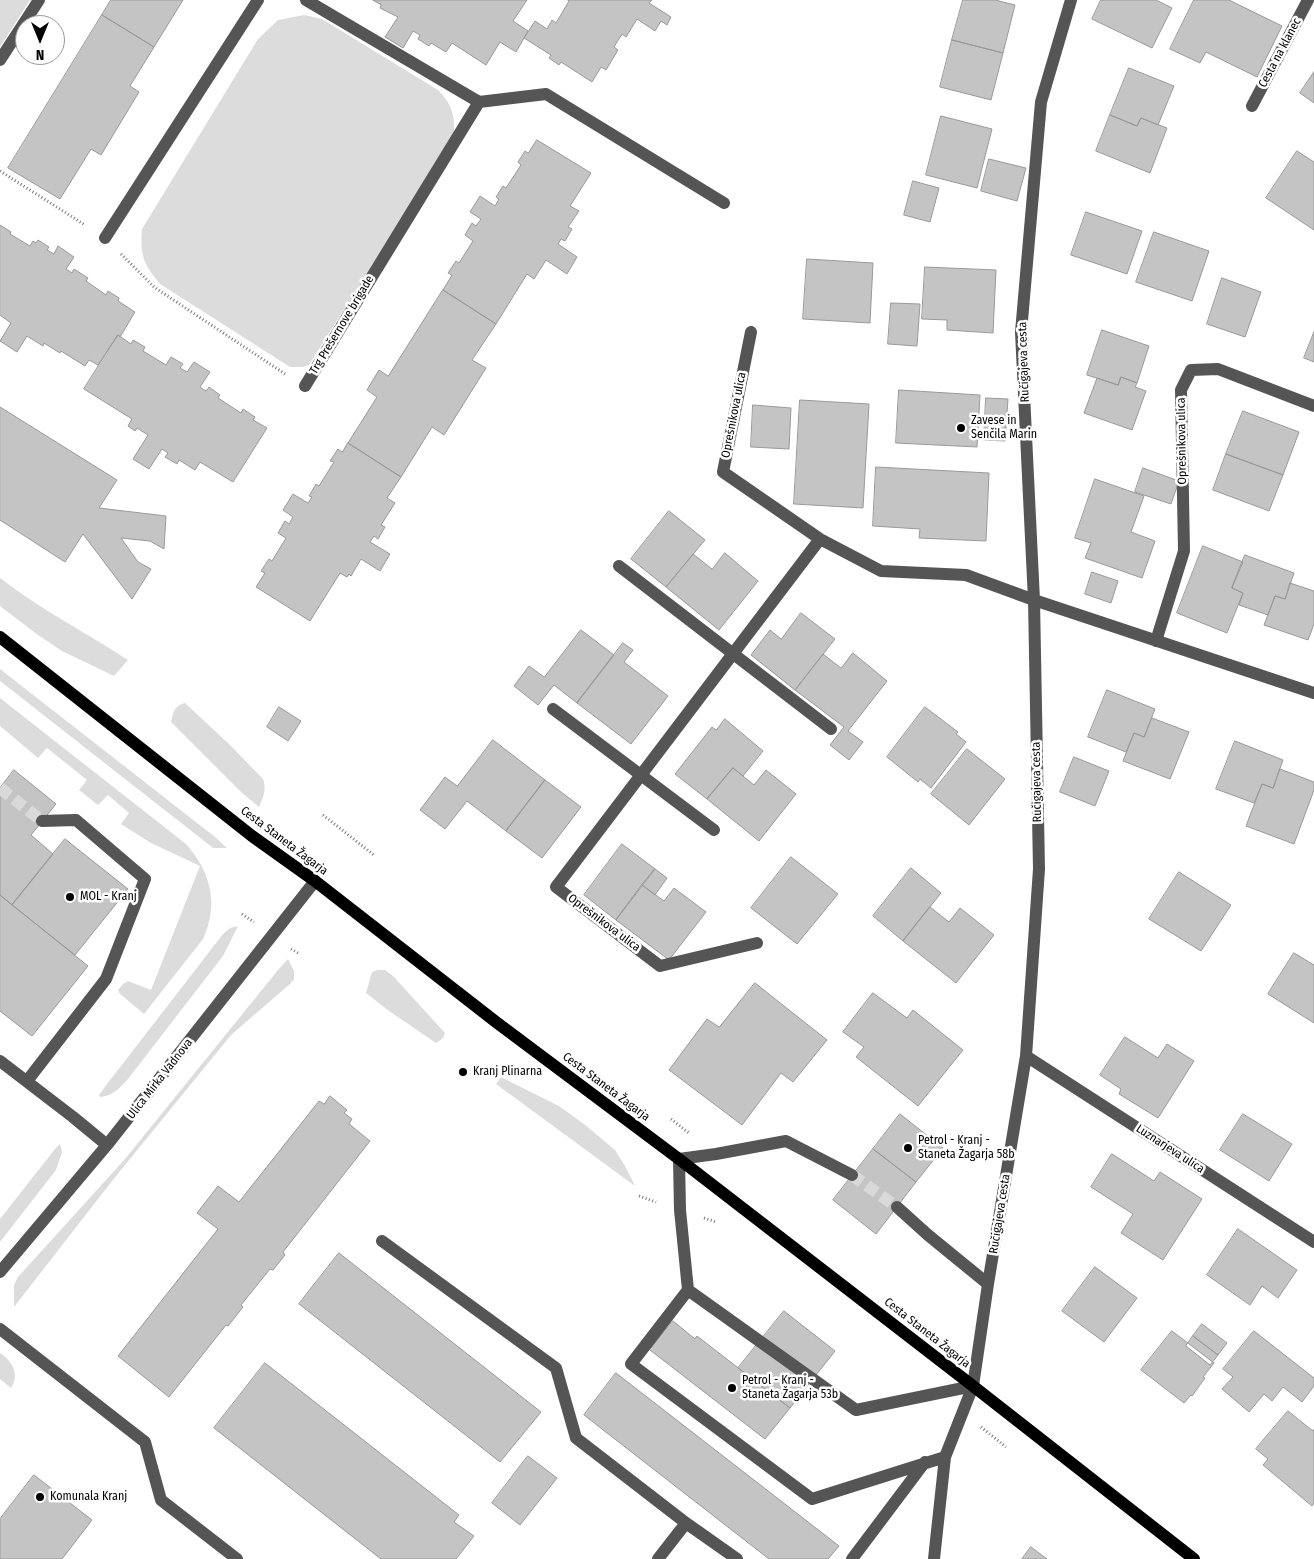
<!DOCTYPE html>
<meta charset="utf-8">
<style>
body{margin:0}
#map{position:relative;width:1314px;height:1559px;overflow:hidden;background:#fff;font-family:"Fira Sans Condensed",sans-serif}
canvas{display:block}
.north{position:absolute;left:15px;top:15px;width:50px;height:50px;box-sizing:border-box;background:#fff;border:1px solid #999;border-radius:50%;rotate:180deg;font-size:14px;font-weight:700;line-height:20px;text-align:center;color:#000}
.north::after{content:'';display:block;margin:auto;width:18px;height:22px;background:#000;clip-path:polygon(50% 0,100% 100%,50% 72%,0 100%)}
</style>
<div id="map">
<canvas width="1314" height="1559"></canvas>
<div class="north">N</div>
</div>
<script>
const c = document.querySelector('canvas').getContext('2d');
c.lineJoin = 'round';
function fill(path, color) {
  c.fillStyle = color;
  c.fill(path, 'evenodd');
}
function strokePath(path, color, width, dash) {
  c.strokeStyle = color;
  c.lineWidth = width;
  c.lineCap = dash ? 'butt' : 'round';
  c.setLineDash(dash || []);
  c.stroke(path);
}
function write(font, color, halo, rows, align = 'center') {
  c.font = font + ' "Fira Sans Condensed",sans-serif';
  c.lineWidth = 5;
  c.setLineDash([]);
  c.textBaseline = 'middle';
  c.strokeStyle = halo;
  c.fillStyle = color;
  for (const [text, x, y, turn = 0] of rows) {
    c.save();
    c.translate(x, y);
    c.rotate((+turn || 0) * Math.PI / 180);
    c.textAlign = isNaN(turn) ? turn : align;
    if (halo) c.strokeText(text, 0, 0);
    c.fillText(text, 0, 0);
    c.restore();
  }
}
const green = new Path2D(`
 M0,0H30L0,47Z
 M304,15L322,19L438,90C452,104 455,115 454,135L309,365L302,367H290L160,284C143,263 140,256 142,229L258,39L278,20Z
 M0,578C40,609 85,632 128,660L114,676L62,651L38,635L0,606Z
 M0,669L215,837L227,848H213L208,844L0,681Z
 M0,698L186,844C211,872 219,904 203,939L144,1014L119,993L118,990L123,984L128,981L151,990L200,866L151,843L121,824L129,813L108,795L98,805L79,790L87,780L47,748L38,758L0,726Z
 M185,703L230,745L263,779C267,789 263,798 259,807L241,792L171,722C173,712 175,705 185,703Z
 M238,926L223,956L128,1079C120,1088 113,1096 100,1097L99,1095L107,1084L223,934L230,928Z
 M288,959L294,971V979L290,984L231,1035L112,1181L14,1307V1285L18,1277L125,1159L278,970Z
 M378,970H385L393,976L445,1033L443,1038L436,1043L389,1011L366,993L372,972Z
 M501,1077L559,1106L584,1124L615,1150L625,1166L635,1186L496,1084Z
 M60,1144L62,1152L56,1170L0,1242V1219L55,1149Z
 M0,1353C12,1361 20,1374 11,1388L0,1379Z`);
const building = new Path2D(`
 M111,0H183L154,47L102,15Z
 M373,0H527L513,21L528,31L516,52L500,42L486,65L452,43L446,52L431,43L429,46L418,39L420,35L413,31L403,48L385,37L398,17L380,8L381,5Z
 M568,0H652L649,3L671,17L667,25L661,21L655,31L637,19L626,37L622,34L614,47L618,50L606,70L601,67L592,82L561,62L559,65L549,58L551,55L524,38L535,21L547,29L552,20L556,23L569,1Z
 M963,0H995L1015,5L1003,53L952,40Z
 M1101,0H1156L1172,8L1152,48L1092,19Z
 M1194,0H1229L1282,26L1257,77L1206,52L1200,63L1170,49Z
 M102,15L154,47L130,86L139,92L101,155L91,149L60,199L8,168Z
 M952,40L1003,53L991,100L940,87Z
 M1129,68L1174,86L1158,125L1141,118L1137,126L1110,115Z
 M1314,72V103L1300,93Z
 M1110,115L1137,126L1141,118L1167,128L1150,173L1096,151Z
 M941,116L992,129L977,188L926,175Z
 M537,140L591,173L570,206L579,211L568,227L572,229L565,241L561,239L558,244L577,257L567,274L546,260L534,279L527,274L496,324L443,290L452,275L448,273L456,261L459,263L473,241L465,235L472,223L476,226L481,219L470,212L480,196L495,206L499,199L496,197L503,186L506,188L521,165L518,162L525,151L528,153Z
 M1297,151L1314,162V230L1266,198Z
 M989,159L1026,168L1017,201L981,191Z
 M913,181L939,188L930,222L904,215Z
 M1086,212L1142,231L1127,274L1071,255Z
 M0,225L11,232L10,234L30,246L33,241L36,243L38,240L49,247L47,250L54,254L58,246L74,257L66,269L72,273L74,269L88,278L86,281L106,295L108,291L119,298L118,301L135,312L120,337L118,335L98,365L89,360L85,366L61,351L60,353L44,343L43,346L27,336L17,352L0,341L11,323L0,315Z
 M1154,232L1209,251L1192,301L1136,282Z
 M807,259L873,263L870,323L803,319Z
 M925,267L996,270L993,333L947,330V320L922,319Z
 M1222,278L1261,292L1245,337L1207,324Z
 M443,290L496,324L472,360L486,368L444,435L432,427L401,477L348,443L377,397L367,390L379,370L388,376Z
 M891,303L920,304L917,346L888,344Z
 M1102,330L1149,346L1137,383L1121,377L1118,385L1087,375Z
 M1314,332V362L1304,358Z
 M118,335L131,344L133,340L145,347L143,351L166,365L171,357L183,364L180,368L187,372L194,362L210,372L200,387L206,391L209,387L220,395L218,398L241,413L243,409L255,417L253,420L267,428L233,482L200,462L195,470L179,460L177,464L165,457L168,453L162,449L149,469L133,459L148,435L137,428L135,431L128,426L132,419L84,389Z
 M1121,377L1137,383L1135,387L1146,391L1132,430L1084,413L1097,378L1118,385Z
 M899,390L980,395L977,447L896,443Z
 M986,398L1008,399L1005,441L984,440Z
 M800,400L869,404L863,508L794,504Z
 M753,405L791,408L789,449L751,447Z
 M0,407L117,480L99,508L166,516L164,549L150,541L121,538L138,562L151,569L132,599L83,534L65,562L0,520Z
 M1243,411L1299,432L1283,475L1226,454Z
 M348,443L401,477L387,498L395,503L381,525L385,527L378,539L374,536L370,542L390,554L380,571L361,559L351,576L349,574L347,577L340,573L310,621L256,587L265,573L261,571L269,559L272,561L286,538L278,533L285,521L289,524L293,517L283,510L293,494L308,503L312,497L309,496L316,484L319,486L334,462L330,461L338,449L342,452Z
 M1226,454L1283,475L1269,511L1213,490Z
 M876,467L989,473L986,541L919,538L920,529L873,526Z
 M1143,468L1179,481L1171,504L1135,492Z
 M1095,479L1144,496L1131,532L1155,541L1142,578L1085,558L1091,543L1075,538Z
 M669,511L705,540L666,587L631,559Z
 M1203,546L1243,562L1232,588L1243,593L1227,633L1177,613Z
 M725,553L758,581L719,630L666,587L693,554L712,569Z
 M1245,555L1294,573L1285,599L1275,596L1268,615L1239,605L1243,593L1232,588Z
 M1092,572L1118,581L1111,603L1085,594Z
 M1290,583L1314,591V624L1308,640L1264,625L1275,596L1285,599Z
 M801,613L835,639L795,690L751,655L770,630L781,639Z
 M581,630L614,655L577,703L554,685L538,705L514,686L529,666L544,677Z
 M623,643L633,650L624,662L668,696L631,744L577,703Z
 M853,653L887,681L848,731L863,742L849,760L830,745L844,727L795,690L823,654L841,668Z
 M1107,690L1155,709L1144,737L1134,733L1126,752L1088,737Z
 M279,707L301,721L288,741L267,727Z
 M925,707L958,732L956,734L966,742L931,788L920,779L918,782L887,757Z
 M1152,718L1189,732L1170,779L1123,761L1134,733L1144,737Z
 M725,719L763,751L743,776L733,768L707,799L675,774L712,727L716,730Z
 M493,740L545,780L506,831L467,801L445,829L420,810L445,777L457,786Z
 M1235,741L1283,760L1273,788L1262,784L1254,803L1216,789Z
 M967,749L1005,779L969,825L931,794Z
 M1074,757L1109,771L1095,806L1060,792Z
 M733,768L754,785L766,770L796,794L759,841L707,799Z
 M1280,769L1314,782V790L1294,844L1246,826L1262,784L1273,788Z
 M14,770L56,804L31,835L53,854L12,905L0,895V788Z
 M545,780L581,807L542,858L506,831Z
 M65,839L128,889L75,955L12,905Z
 M622,844L655,869L616,920L584,895Z
 M791,857L838,894L797,944L751,908Z
 M911,868L941,893L903,941L873,916Z
 M655,869L667,878L655,895L642,885Z
 M1179,872L1231,905L1201,951L1149,919Z
 M642,885L664,901L674,888L706,912L669,960L616,920Z
 M0,895L88,966L32,1036L0,1011Z
 M930,907L949,922L960,908L994,935L956,983L903,941Z
 M1294,953L1314,965V1023L1268,994Z
 M755,983L827,1040L793,1082L781,1073L742,1125L669,1070L707,1019L719,1027Z
 M873,993L907,1018L913,1010L963,1050L918,1106L856,1057L864,1047L843,1032Z
 M1125,1037L1158,1058L1167,1044L1194,1061L1158,1118L1119,1094L1121,1089L1100,1075Z
 M330,1096L347,1110L344,1113L352,1119L349,1124L370,1141L283,1252L285,1255L273,1270L270,1269L241,1305L243,1307L228,1326L226,1325L169,1397L118,1356L218,1229L197,1213L218,1186L239,1202L319,1101L324,1104Z
 M900,1114L943,1148L916,1182L873,1149Z
 M1243,1114L1292,1144L1269,1181L1220,1150Z
 M873,1149L916,1182L876,1234L833,1200Z
 M1112,1154L1154,1181L1160,1172L1202,1199L1163,1260L1121,1233L1133,1214L1091,1187Z
 M1238,1229L1297,1270L1278,1298L1262,1286L1250,1305L1207,1275Z
 M339,1253L541,1412L500,1462L299,1304Z
 M1095,1267L1137,1298L1104,1342L1062,1311Z
 M784,1311L835,1351L790,1408L738,1368Z
 M673,1321L695,1339L697,1336L790,1408L765,1439L650,1350Z
 M1202,1324L1227,1343L1218,1355L1193,1336Z
 M1172,1331L1214,1363L1203,1377L1205,1378L1192,1396L1191,1395L1184,1403L1141,1370Z
 M1254,1331L1314,1378V1386L1302,1402L1283,1387L1272,1401L1264,1394L1249,1412L1222,1389L1233,1377L1223,1369Z
 M1193,1336L1218,1355L1210,1365L1186,1346Z
 M265,1363L459,1515L454,1522L474,1536L456,1559H381L214,1428Z
 M616,1373L839,1546L828,1559H769L584,1415Z
 M1288,1411L1313,1431L1314,1429V1503L1312,1506L1263,1465L1268,1459L1256,1449Z
 M528,1456L557,1478L520,1525L492,1503Z
 M34,1475L92,1520L62,1559H0V1519Z
 M1031,1547L1047,1559H1022Z`);
const minorTunnel = new Path2D(`
 M0,788L42,821
 M852,1175L897,1207`);
const path = new Path2D(`
 M0,171L85,225
 M121,254L154,287L285,374
 M323,815L374,855
 M242,914L254,922
 M291,949L298,953
 M671,1119L690,1134
 M639,1196L656,1202
 M704,1218L716,1222
 M981,1427L1006,1447`);
const minor = new Path2D(`
 M306,0L479,102L546,94L724,203
 M0,60L39,0
 M1252,106L1308,0
 M105,238L258,0
 M751,332L723,472L820,539L881,571L966,575L1034,600L1314,693
 M305,386L479,102
 M619,566L831,729
 M1156,641L1184,551L1181,390L1191,370L1218,369L1314,406
 M553,709L714,830
 M757,943L660,966L556,887L820,539
 M1026,1056L1314,1242
 M0,1061L73,1117L107,1145
 M27,1081L106,979L145,879L76,820L42,821
 M852,1175L786,1141L716,1154L679,1159L680,1210L688,1290L631,1364L812,1499L945,1457
 M897,1207L928,1235L988,1284
 M382,1241L556,1368L576,1438L686,1523L737,1559
 M0,1272L107,1145L315,881
 M688,1290L856,1410L973,1386
 M0,1329L145,1442L161,1500L237,1559
 M658,1559L686,1523
 M852,1559L925,1462
 M934,1559L945,1457L973,1386L988,1284L1026,1056L1039,869L1034,600L1021,332L1041,102L1071,0`);
const major = new Path2D(`
 M0,637L252,836L315,881L496,1022L679,1159L973,1386L1194,1559`);
const markers = [
 [961,428,5,"#000"],
 [70,897,5,"#000"],
 [463,1072,5,"#000"],
 [908,1148,5,"#000"],
 [732,1388,5,"#000"],
 [40,1497,5,"#000"]
];
const streetNames = [
 ["Cesta na klanec",1280,53,-62],
 ["Trg Prešernove brigade",342,325,-59],
 ["Ručigajeva cesta",1024,362,-92],
 ["Oprešnikova ulica",734,415,-79],
 ["Oprešnikova ulica",1182,441,-91],
 ["Ručigajeva cesta",1037,782,-91],
 ["Cesta Staneta Žagarja",284,841,37],
 ["Oprešnikova ulica",604,923,37],
 ["Ulica Mirka Vadnova",160,1079,-52],
 ["Cesta Staneta Žagarja",606,1087,37],
 ["Luznarjeva ulica",1170,1149,33],
 ["Ručigajeva cesta",1000,1214,-81],
 ["Cesta Staneta Žagarja",927,1333,38]
];
const poiNames = [
 ["Zavese in",971,421],
 ["Senčila Marin",971,435],
 ["MOL - Kranj",80,897],
 ["Kranj Plinarna",473,1072],
 ["Petrol - Kranj -",918,1141],
 ["Staneta Žagarja 58b",918,1155],
 ["Petrol - Kranj -",742,1381],
 ["Staneta Žagarja 53b",742,1395],
 ["Komunala Kranj",50,1497]
];
fill(green, '#dcdcdc');
fill(building, '#c4c4c4');
strokePath(building, '#999', 1);
strokePath(minorTunnel, '#d9d9d9', 12, [12, 6]);
strokePath(path, '#777', 3, [1, 2.5]);
strokePath(minor, '#555', 12);
strokePath(major, '#000', 12);
for (const [x, y, r, color] of markers) {
  const dot = new Path2D();
  dot.arc(x, y, r, 0, 2 * Math.PI);
  c.fillStyle = color;
  c.fill(dot);
  strokePath(dot, '#fff', 2);
}
write('12px', '#000', '#fff', streetNames);
write('12px', '#000', '#fff', poiNames, 'left');
</script>
